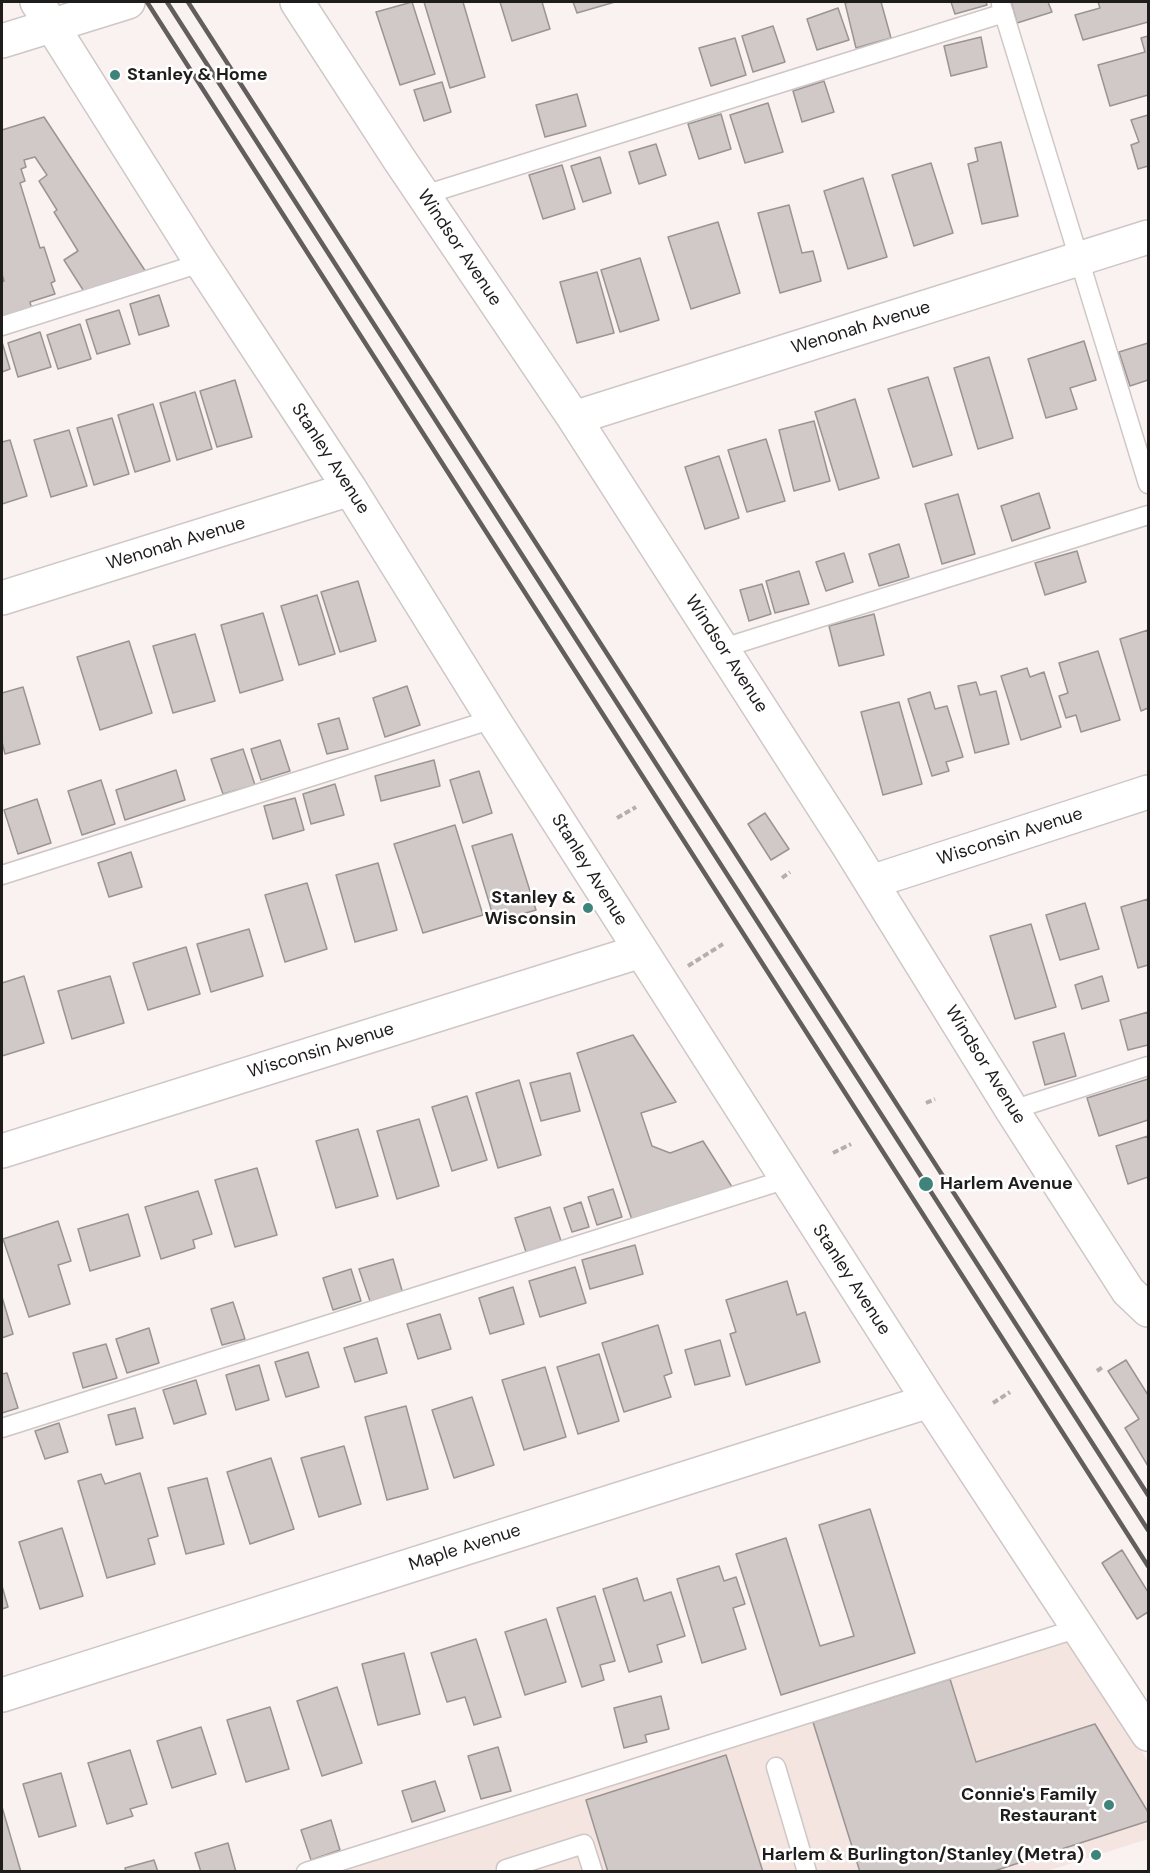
<!DOCTYPE html>
<style>
body{margin:0}
#map{position:relative;width:1150px;height:1873px;overflow:hidden;background:#f9f2f0;font-family:"DM Sans",sans-serif}
canvas{display:block}
.frame{position:absolute;inset:0;border:3px solid #1f1d1c;pointer-events:none}
</style>
<div id="map">
<canvas width="1150" height="1873"></canvas>
<div class="frame"></div>
</div>
<script>
const c = document.querySelector('canvas').getContext('2d');
c.lineJoin = 'round';
function fill(path, color) {
  c.fillStyle = color;
  c.fill(path, 'evenodd');
}
function strokePath(path, color, width, dash) {
  c.strokeStyle = color;
  c.lineWidth = width;
  c.lineCap = dash ? 'butt' : 'round';
  c.setLineDash(dash || []);
  c.stroke(path);
}
function write(font, color, halo, rows, align = 'center') {
  c.font = font + ' "DM Sans",sans-serif';
  c.lineWidth = 5;
  c.setLineDash([]);
  c.textBaseline = 'middle';
  c.strokeStyle = halo;
  c.fillStyle = color;
  for (const [text, x, y, turn = 0] of rows) {
    c.save();
    c.translate(x, y);
    c.rotate((+turn || 0) * Math.PI / 180);
    c.textAlign = isNaN(turn) ? turn : align;
    if (halo) c.strokeText(text, 0, 0);
    c.fillText(text, 0, 0);
    c.restore();
  }
}
const built = new Path2D(`
 M1075,1633L1148,1762V1839L1047,1871L320,1872Z`);
const building = new Path2D(`
 M412,2L435,74L400,85L376,12Z
 M424,2H463L485,77L450,88Z
 M500,2H542L550,29L512,41Z
 M573,2H615L577,13Z
 M849,2H881L891,38L856,48L845,3Z
 M951,2H986L987,5L955,14Z
 M1011,2H1048L1052,12L1017,23Z
 M1098,2H1148V22L1083,40L1075,15L1100,8Z
 M838,8L849,40L817,50L807,19Z
 M773,26L785,62L753,72L742,36Z
 M1148,36V95L1110,106L1098,65L1145,52L1141,38Z
 M981,37L987,67L951,76L944,46Z
 M735,38L746,75L711,86L699,48Z
 M824,81L834,112L802,122L793,91Z
 M442,82L451,112L424,121L414,90Z
 M577,94L586,126L545,137L536,105Z
 M768,103L783,152L745,163L730,115Z
 M721,114L731,149L699,159L688,124Z
 M1148,115V166L1138,169L1131,145L1139,142L1131,120Z
 M44,117L146,272L85,293L64,260L78,251L54,212L57,210L39,181L47,175L35,157L24,160L26,167L21,169L25,181L20,183L40,248L44,247L55,281L51,283L55,294L30,302L32,310L2,320V282L4,281L2,274V130Z
 M1001,142L1018,216L982,224L968,164L978,161L975,148Z
 M656,144L666,175L639,184L629,152Z
 M600,157L611,193L583,202L571,166Z
 M931,163L953,233L914,246L892,175Z
 M562,165L575,209L543,219L529,175Z
 M863,178L887,257L848,269L824,191Z
 M789,205L802,253L813,251L821,281L780,293L758,213Z
 M718,222L740,293L691,309L668,237Z
 M640,258L659,320L620,332L601,270Z
 M597,272L614,333L577,343L560,282Z
 M159,295L169,326L139,335L130,304Z
 M119,310L130,344L97,354L86,320Z
 M80,324L91,359L58,369L47,335Z
 M40,332L51,367L18,377L8,343Z
 M1084,341L1096,380L1070,388L1077,409L1046,418L1028,359Z
 M2,342L10,369L2,372Z
 M1148,343V380L1130,386L1119,352Z
 M989,357L1013,438L978,449L954,368Z
 M928,377L952,455L913,467L888,389Z
 M235,380L252,437L217,447L200,391Z
 M195,392L212,449L177,460L160,403Z
 M855,399L879,478L839,490L815,412Z
 M153,404L170,461L135,472L118,415Z
 M112,418L129,474L94,485L77,428Z
 M814,421L830,481L794,491L779,430Z
 M69,430L87,486L51,497L34,440Z
 M766,439L785,501L747,512L728,450Z
 M10,440L27,496L2,504V442Z
 M719,456L739,518L705,529L685,467Z
 M1039,493L1050,528L1012,541L1001,506Z
 M958,494L975,554L942,564L925,504Z
 M899,544L909,577L879,586L869,554Z
 M1077,551L1086,582L1045,595L1035,563Z
 M844,553L853,582L826,591L816,562Z
 M799,571L809,604L775,613L766,581Z
 M358,581L376,641L340,652L321,592Z
 M762,584L771,614L749,621L740,590Z
 M317,595L335,654L299,665L281,606Z
 M263,613L283,680L240,693L221,625Z
 M874,614L884,655L839,666L829,626Z
 M1148,630V708L1141,711L1120,639Z
 M195,634L215,701L173,713L153,646Z
 M129,641L152,713L100,730L77,657Z
 M1098,651L1120,720L1081,732L1076,715L1066,718L1059,696L1068,693L1059,663Z
 M1027,668L1030,677L1044,672L1061,727L1021,740L1001,676Z
 M976,682L980,695L996,691L1009,744L975,753L958,686Z
 M407,686L420,725L385,737L373,698Z
 M23,687L40,744L5,754L2,742V693Z
 M930,692L935,709L947,706L963,757L946,762L949,771L932,776L908,699Z
 M899,702L922,784L883,795L861,712Z
 M339,718L348,749L327,754L318,724Z
 M280,740L290,771L261,780L251,749Z
 M243,749L255,785L223,794L211,759Z
 M434,760L440,786L381,801L375,776Z
 M176,770L185,800L125,820L116,790Z
 M479,771L492,813L463,823L450,780Z
 M101,780L115,824L82,835L68,791Z
 M335,784L344,815L311,824L303,794Z
 M295,798L304,830L273,839L264,806Z
 M37,799L51,843L18,854L4,810Z
 M765,813L789,849L771,860L748,824Z
 M455,825L483,915L423,933L394,844Z
 M512,834L536,910L495,922L472,846Z
 M131,852L142,887L109,897L98,863Z
 M378,863L397,930L355,942L336,875Z
 M307,883L327,949L285,962L265,895Z
 M1148,899V965L1138,968L1121,907Z
 M1085,903L1099,949L1060,960L1046,915Z
 M1031,924L1056,1007L1015,1019L990,936Z
 M249,929L263,976L211,992L197,944Z
 M186,947L200,994L148,1010L133,963Z
 M24,976L44,1043L2,1056V983Z
 M110,976L124,1023L72,1039L58,991Z
 M1102,976L1109,1001L1082,1009L1075,985Z
 M1148,1012V1045L1128,1050L1120,1020Z
 M1064,1033L1076,1076L1045,1085L1033,1042Z
 M633,1035L676,1102L641,1113L652,1146L670,1153L703,1141L734,1190L633,1223L577,1053Z
 M570,1073L580,1111L541,1121L530,1083Z
 M1148,1079V1120L1099,1136L1087,1098Z
 M519,1080L541,1155L498,1168L476,1093Z
 M467,1096L487,1160L452,1171L432,1107Z
 M419,1119L439,1186L397,1199L377,1131Z
 M358,1129L378,1196L336,1208L316,1141Z
 M1148,1136V1177L1128,1184L1116,1146Z
 M257,1168L277,1235L235,1247L215,1180Z
 M613,1189L622,1217L597,1225L588,1197Z
 M198,1191L212,1234L193,1240L195,1248L161,1259L145,1207Z
 M581,1202L589,1227L572,1232L564,1208Z
 M550,1207L561,1241L526,1252L515,1218Z
 M128,1214L140,1256L90,1271L78,1229Z
 M58,1221L71,1261L58,1265L70,1304L29,1317L3,1239Z
 M635,1245L643,1274L590,1289L582,1260Z
 M393,1259L403,1294L371,1304L359,1269Z
 M575,1267L586,1303L540,1317L529,1281Z
 M351,1269L361,1301L333,1310L323,1278Z
 M787,1281L797,1315L805,1312L820,1362L746,1385L730,1334L736,1332L726,1300Z
 M513,1287L524,1324L490,1334L479,1298Z
 M2,1297L13,1334L2,1338Z
 M233,1302L245,1339L222,1345L211,1309Z
 M440,1314L451,1349L418,1359L407,1324Z
 M658,1325L672,1373L664,1376L671,1397L624,1412L602,1343Z
 M149,1328L159,1363L127,1373L116,1339Z
 M377,1338L387,1373L355,1382L344,1348Z
 M720,1340L730,1376L695,1385L685,1350Z
 M106,1344L117,1378L83,1388L73,1353Z
 M308,1352L319,1387L286,1397L275,1362Z
 M599,1354L619,1421L578,1434L557,1367Z
 M1126,1360L1148,1395V1466L1125,1428L1139,1419L1108,1371Z
 M259,1365L269,1400L236,1410L226,1375Z
 M545,1367L566,1437L524,1450L502,1380Z
 M7,1373L18,1408L2,1413V1374Z
 M196,1380L206,1414L174,1424L163,1390Z
 M472,1397L494,1465L454,1478L432,1410Z
 M406,1406L428,1489L387,1500L365,1417Z
 M135,1408L143,1438L116,1445L108,1415Z
 M59,1423L68,1452L45,1459L35,1431Z
 M344,1446L361,1504L319,1517L301,1458Z
 M271,1458L294,1529L250,1544L227,1472Z
 M140,1473L158,1536L148,1539L155,1564L107,1578L78,1481L101,1474L105,1484Z
 M207,1478L224,1544L186,1554L168,1488Z
 M870,1509L915,1653L781,1695L736,1554L786,1538L820,1646L854,1636L819,1525Z
 M62,1528L83,1596L40,1609L19,1542Z
 M1122,1550L1148,1592V1612L1137,1619L1102,1563Z
 M719,1566L724,1581L736,1577L745,1604L733,1608L746,1649L702,1663L677,1579Z
 M637,1578L644,1601L671,1592L685,1636L657,1645L662,1662L629,1672L603,1589Z
 M2,1586L8,1607L2,1609Z
 M595,1596L615,1661L600,1665L604,1680L582,1687L557,1608Z
 M546,1619L566,1682L525,1695L505,1632Z
 M476,1639L501,1717L474,1725L465,1697L447,1702L431,1653Z
 M404,1653L420,1714L378,1725L362,1664Z
 M950,1679L976,1762L1095,1724L1148,1812V1821L991,1872H860L813,1722Z
 M337,1687L362,1763L322,1776L297,1701Z
 M661,1696L669,1729L645,1735L647,1742L624,1748L614,1708Z
 M270,1707L289,1769L246,1782L227,1720Z
 M201,1727L216,1774L172,1788L157,1741Z
 M498,1747L511,1791L481,1799L468,1756Z
 M130,1750L147,1804L130,1809L133,1816L107,1824L88,1763Z
 M726,1755L763,1872H608L586,1800Z
 M61,1773L76,1826L39,1837L23,1784Z
 M435,1781L445,1811L412,1822L402,1791Z
 M2,1807L21,1872H2Z
 M331,1820L340,1850L311,1860L301,1830Z
 M228,1843L236,1872H201L195,1853Z
 M154,1860L158,1872H126L125,1868Z`);
const path = new Path2D(`
 M617,818L636,807
 M782,878L790,872
 M688,966L723,944
 M926,1103L935,1099
 M833,1153L851,1144
 M1097,1371L1104,1366
 M993,1403L1010,1392`);
const service = new Path2D(`
 M1001,4L1148,484
 M424,195L1004,13
 M2,326L201,263
 M723,648L1148,515
 M2,875L493,719
 M1012,1110L1148,1066
 M2,1428L787,1179
 M776,1767L807,1872
 M306,1872L1079,1628
 M506,1872V1869L584,1844L593,1872`);
const minor = new Path2D(`
 M37,2L197,256L350,489L493,719L929,1401L1148,1734
 M297,2L399,159L574,418L848,845L1012,1110L1128,1291L1148,1310
 M2,41L128,2
 M574,418L1148,237
 M2,598L350,489
 M871,882L1148,792
 M2,1151L641,951
 M2,1695L929,1401`);
const rail = new Path2D(`
 M147,2L1148,1566
 M167,2L1148,1530
 M188,2L1148,1495`);
const markers = [
 [115,75,6,"#3e847a"],
 [588,908,6,"#3e847a"],
 [926,1184,8,"#3e847a"],
 [1109,1805,6,"#3e847a"],
 [1096,1855,6,"#3e847a"]
];
const poiNames = [
 ["Stanley & Home",127,75,"left"],
 ["Stanley &",576,898],
 ["Wisconsin",576,919],
 ["Harlem Avenue",940,1184,"left"],
 ["Connie's Family",1097,1795],
 ["Restaurant",1097,1816],
 ["Harlem & Burlington/Stanley (Metra)",1084,1855]
];
const streetNames = [
 ["Windsor Avenue",459,248,56],
 ["Wenonah Avenue",861,328,-17],
 ["Stanley Avenue",330,459,57],
 ["Wenonah Avenue",176,544,-17],
 ["Windsor Avenue",726,654,57],
 ["Wisconsin Avenue",1010,837,-18],
 ["Stanley Avenue",589,870,58],
 ["Wisconsin Avenue",321,1051,-17],
 ["Windsor Avenue",985,1065,58],
 ["Stanley Avenue",851,1280,57],
 ["Maple Avenue",465,1548,-18]
];
fill(built, '#f5e5e1');
fill(building, '#d0c9c7');
strokePath(building, '#9a9492', 1.5);
strokePath(service, '#cec7c5', 21);
strokePath(minor, '#cec7c5', 36);
strokePath(path, '#b4afad', 4, [6, 3]);
strokePath(service, '#fff', 18);
strokePath(minor, '#fff', 33);
strokePath(rail, '#625e5d', 4.5);
for (const [x, y, r, color] of markers) {
  const dot = new Path2D();
  dot.arc(x, y, r, 0, 2 * Math.PI);
  c.fillStyle = color;
  c.fill(dot);
  strokePath(dot, '#fff', 2);
}
write('bold 18px', '#1f1d1c', '#fff', poiNames, 'right');
write('18px', '#1f1d1c', '#fff', streetNames);
</script>
